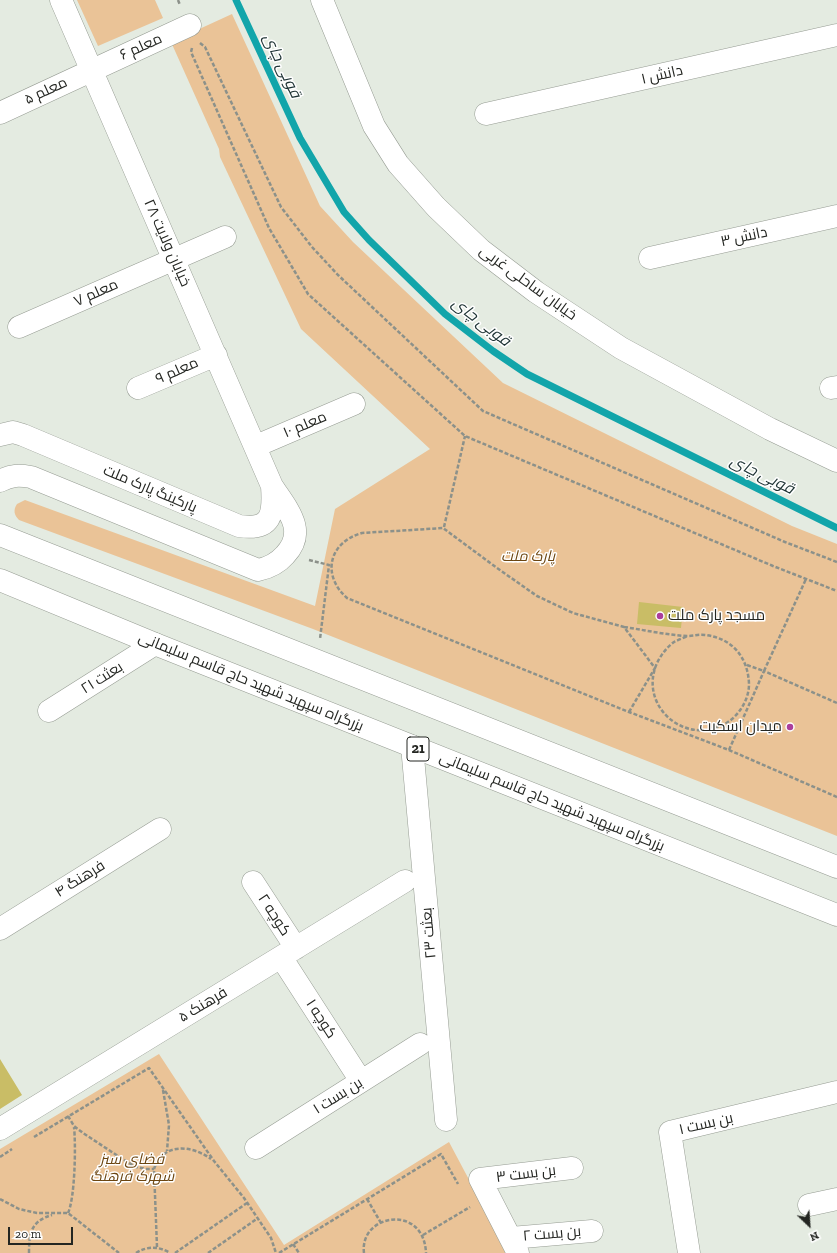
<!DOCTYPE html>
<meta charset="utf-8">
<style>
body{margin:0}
#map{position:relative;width:837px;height:1253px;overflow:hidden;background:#e4ebe1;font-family:"Zilla Slab",serif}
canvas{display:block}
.north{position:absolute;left:789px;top:1205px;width:40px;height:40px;-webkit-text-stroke:3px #fff;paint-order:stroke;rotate:155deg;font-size:11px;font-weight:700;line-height:16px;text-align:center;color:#242622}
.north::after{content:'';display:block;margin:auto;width:14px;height:18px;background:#242622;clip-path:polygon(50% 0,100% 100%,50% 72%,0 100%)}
.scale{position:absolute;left:8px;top:1227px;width:65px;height:18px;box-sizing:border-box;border:2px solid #242622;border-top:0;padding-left:5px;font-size:12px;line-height:14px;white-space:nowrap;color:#242622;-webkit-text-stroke:3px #fff;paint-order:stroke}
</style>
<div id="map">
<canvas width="837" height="1253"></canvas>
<div class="north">N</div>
<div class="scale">20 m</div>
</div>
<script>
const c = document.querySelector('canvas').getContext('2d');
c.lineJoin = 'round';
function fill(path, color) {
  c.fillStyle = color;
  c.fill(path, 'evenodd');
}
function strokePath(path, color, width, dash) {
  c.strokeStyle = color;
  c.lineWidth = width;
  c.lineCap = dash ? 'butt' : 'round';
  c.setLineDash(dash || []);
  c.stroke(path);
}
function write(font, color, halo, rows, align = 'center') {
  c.font = font + ' "Zilla Slab",Cairo,serif';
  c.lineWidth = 3;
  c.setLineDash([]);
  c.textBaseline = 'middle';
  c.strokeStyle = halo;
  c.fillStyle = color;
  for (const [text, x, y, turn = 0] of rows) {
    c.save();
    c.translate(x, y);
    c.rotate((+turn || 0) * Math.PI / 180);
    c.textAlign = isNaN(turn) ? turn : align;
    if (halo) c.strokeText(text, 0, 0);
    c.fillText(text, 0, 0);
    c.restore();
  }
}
const green = new Path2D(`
 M77,0H155L163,18L98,46Z
 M232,14L320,206L353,242L503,383L792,526L837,544V836L313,629L19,520C14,515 13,510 17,504L25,500L315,606L335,509L430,449L301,329L220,157L219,149L171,42Z
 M159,1054L284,1245L449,1142L508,1253H0V1149Z`);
const stream = new Path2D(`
 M236,0L300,138L344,212L369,240L445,314L493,351L527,374L837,528`);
const building = new Path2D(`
 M639,602L683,607L681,628L637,624Z
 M0,1059L22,1095L0,1109Z`);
const path = new Path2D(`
 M178,0L180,5
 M200,43L205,47L281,207L312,247L338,275L483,411L785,542L837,562
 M192,48L191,52L269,228L308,294L465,436L773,566L837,591
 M444,527L465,436
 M309,560L329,565L320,639
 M624,627C645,630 666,635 687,636C693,636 699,634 705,635C732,638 748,657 749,684C749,699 740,714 728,722C686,749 636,705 658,661C662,654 667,647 674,642C678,640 683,638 688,636
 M747,665L764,671L806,579
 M629,712L655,668L624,627L573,613L537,596L497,568L443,528L362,533C329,542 321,575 347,598L629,712L729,750L837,797
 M729,750L764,671L837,703
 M163,1090L169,1125L167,1151
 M68,1116L74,1126L83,1133L124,1160L136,1167L146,1169H154
 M34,1137L149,1068L214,1161L244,1198L271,1238L276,1253
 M0,1157L12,1149
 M0,1199L19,1209L37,1213H68L119,1253
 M367,1199L381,1223
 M68,1213C75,1198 76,1145 74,1127
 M423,1235L470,1207
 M293,1244L299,1253
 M157,1247L154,1169C163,1142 192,1145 211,1159
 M29,1253C29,1233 31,1221 52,1215
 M136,1253C147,1246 159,1246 170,1253
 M175,1253L247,1203
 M208,1253L258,1218
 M279,1253L441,1154L458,1184
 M364,1253C359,1214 424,1203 426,1253`);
const minor = new Path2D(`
 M322,0L374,126L398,164L436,207L481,250L536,292L621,348L770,429L837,461
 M0,113L190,25
 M486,114L837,35
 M650,258L837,216
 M19,327L225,237
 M138,388L216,355
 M831,388L837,387
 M0,435L13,432L23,435L239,526C272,531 274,514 272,486
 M256,446L354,404
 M0,481C11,475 19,475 31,477L258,570C268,568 278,563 285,555C308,531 287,509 272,486L61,0
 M49,711L155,644
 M412,746L446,1120
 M253,882L296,948
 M0,929L160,829
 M281,957L361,1081
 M0,1129L405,881
 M256,1148L420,1044
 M809,1205L837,1199
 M511,1238L592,1231
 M518,1253L480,1179L572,1168
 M689,1253L670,1132L837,1092`);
const highway = new Path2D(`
 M0,535L837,867
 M0,580L155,644L837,915`);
const markers = [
 [660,616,4,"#ab3e9d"],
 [790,727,4,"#ab3e9d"]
];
const shields = [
 [418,749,22]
];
const shieldNames = [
 ["21",418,749]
];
const streetNames = [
 ["معلم ۶",141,47,-24],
 ["دانش ۱",662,75,-13],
 ["معلم ۵",46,91,-25],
 ["دانش ۳",744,237,-12],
 ["خیابان ولایت ۲۸",167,243,66],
 ["خیابان ساحلی غربی",528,283,36],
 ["معلم ۷",96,293,-24],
 ["معلم ۹",177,371,-24],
 ["معلم ۱۰",305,425,-23],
 ["پارکینگ پارک ملت",150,489,23],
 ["بعثت ۲۱",102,678,-32],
 ["بزرگراه سپهبد شهید حاج قاسم سلیمانی",251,682,22],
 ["بزرگراه سپهبد شهید حاج قاسم سلیمانی",552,802,22],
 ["فرهنگ ۴",80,879,-32],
 ["کوچه ۲",274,915,57],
 ["بعثت ۲۳",429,933,-95],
 ["فرهنک ۵",203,1005,-31],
 ["کوچه ۱",321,1019,57],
 ["بن بست ۱",338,1096,-32],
 ["بن بست ۱",706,1124,-13],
 ["بن بست ۳",526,1174,-7],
 ["بن بست ۲",552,1234,-5]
];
const parkNames = [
 ["پارک ملت",528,557],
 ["فضای سبز",132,1160],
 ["شهرک فرهنگ",132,1177]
];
const poiNames = [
 ["مسجد پارک ملت",668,616],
 ["میدان اسکیت",782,727,"right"]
];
const waterNames = [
 ["قوبی چای",282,66,65],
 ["قوبی چای",481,322,38],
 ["قوبی چای",762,475,26]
];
fill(green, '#eac397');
strokePath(stream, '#12a5aa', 7);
fill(building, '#c9bd66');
strokePath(minor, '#969c93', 23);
strokePath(highway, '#969c93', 23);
strokePath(path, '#8c918a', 2.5, [4, 2]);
strokePath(minor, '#fff', 22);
strokePath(highway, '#fff', 22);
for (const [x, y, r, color] of markers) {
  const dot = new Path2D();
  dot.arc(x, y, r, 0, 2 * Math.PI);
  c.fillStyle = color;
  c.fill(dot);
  strokePath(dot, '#fff', 1.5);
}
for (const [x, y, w] of shields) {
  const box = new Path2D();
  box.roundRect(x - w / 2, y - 12, w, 24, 3);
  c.fillStyle = '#fff';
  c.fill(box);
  strokePath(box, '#242622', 1);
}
write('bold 14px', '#242622', null, shieldNames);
write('15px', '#242622', '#fff', streetNames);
write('italic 15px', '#6b4510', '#fff', parkNames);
write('15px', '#242622', '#fff', poiNames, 'left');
write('italic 16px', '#1d3233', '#fff', waterNames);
</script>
